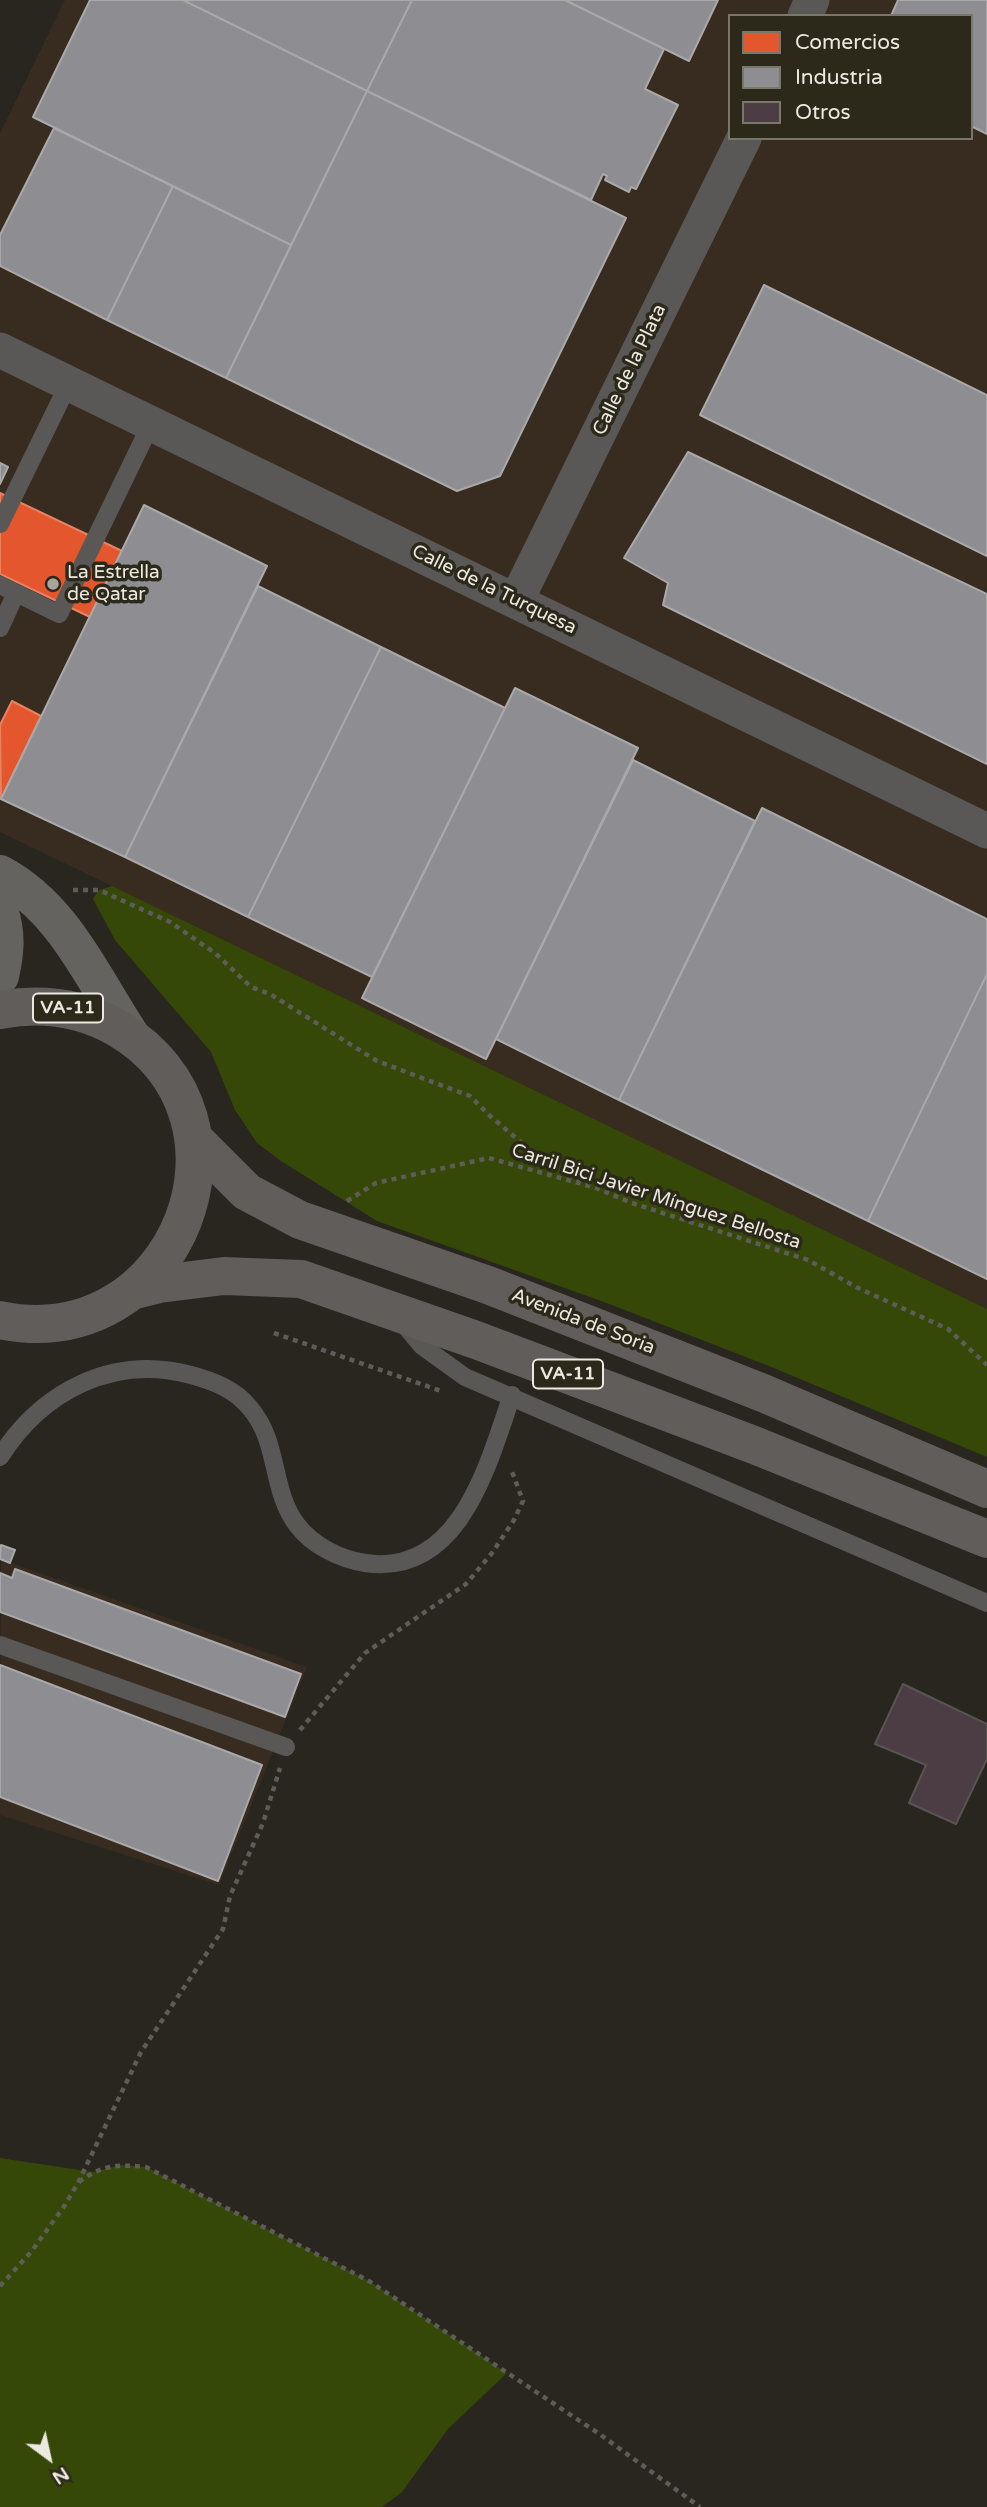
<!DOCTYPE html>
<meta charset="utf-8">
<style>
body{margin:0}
#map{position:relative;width:987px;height:2507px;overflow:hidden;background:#28261f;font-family:"Varela Round",sans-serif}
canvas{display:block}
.legend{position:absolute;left:728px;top:14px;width:245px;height:126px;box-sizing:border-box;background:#2c291b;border:2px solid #79766a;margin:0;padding:9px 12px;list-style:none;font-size:21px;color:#eceae0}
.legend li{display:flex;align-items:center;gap:14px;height:35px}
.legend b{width:35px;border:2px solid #79766a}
.north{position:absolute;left:14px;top:2423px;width:70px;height:70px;-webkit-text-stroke:5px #2c291b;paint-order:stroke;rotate:147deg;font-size:19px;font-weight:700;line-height:28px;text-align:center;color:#eceae0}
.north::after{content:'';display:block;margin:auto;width:24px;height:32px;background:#eceae0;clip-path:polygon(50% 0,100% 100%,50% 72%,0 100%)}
</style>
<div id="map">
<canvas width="987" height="2507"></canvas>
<ul class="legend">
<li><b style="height:19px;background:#e4572e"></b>Comercios</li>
<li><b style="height:19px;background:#8d8d92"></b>Industria</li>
<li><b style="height:19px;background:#4c3d44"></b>Otros</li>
</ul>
<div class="north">N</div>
</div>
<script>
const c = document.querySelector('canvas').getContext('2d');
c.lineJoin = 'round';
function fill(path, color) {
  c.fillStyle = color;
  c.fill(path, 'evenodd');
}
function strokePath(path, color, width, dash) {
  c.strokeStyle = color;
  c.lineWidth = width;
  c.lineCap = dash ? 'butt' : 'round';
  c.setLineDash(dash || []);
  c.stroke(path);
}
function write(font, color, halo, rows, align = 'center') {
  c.font = font + ' "Varela Round",sans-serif';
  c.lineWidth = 7;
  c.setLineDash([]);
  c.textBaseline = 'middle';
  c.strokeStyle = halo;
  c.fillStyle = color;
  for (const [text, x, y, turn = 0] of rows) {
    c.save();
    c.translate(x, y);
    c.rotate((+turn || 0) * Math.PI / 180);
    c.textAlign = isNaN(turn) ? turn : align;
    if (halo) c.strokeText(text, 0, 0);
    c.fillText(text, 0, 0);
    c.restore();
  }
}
const industrial = new Path2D(`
 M65,0H987V1309L0,832V133ZM730,16H971V138H730Z
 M1,1545L15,1550L11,1563L307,1667L219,1885L0,1815Z`);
const green = new Path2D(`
 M112,886L987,1309V1457L769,1366L604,1302L377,1221L281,1161L257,1143L235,1110L211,1052L115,940L93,899L99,890Z
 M0,2158L93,2172L121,2165L146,2167L369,2281L507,2373L448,2429L402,2492L382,2507H0Z`);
const shops = new Path2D(`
 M0,493L122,551L90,617L0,574Z
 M12,701L41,716L1,799L0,725Z`);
const industry = new Path2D(`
 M90,0H183L367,91L291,245L33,117Z
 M183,0H412L367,91Z
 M412,0H565L664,49L645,89L678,105L636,189L631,187L629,192L605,180L607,176L603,174L591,200L367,91Z
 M565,0H718L689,61Z
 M898,0H987V134L971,126V16H891Z
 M367,91L626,218L500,476L457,491L226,378Z
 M54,128L173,186L107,320L0,266V235Z
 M173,186L291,245L226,378L107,320Z
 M764,285L987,395V556L700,415Z
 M688,452L987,594V764L663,605L668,583L624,558Z
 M0,463L8,467L0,484Z
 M144,505L267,566L125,857L1,799Z
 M258,586L381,647L248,917L125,857Z
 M381,647L505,708L372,977L248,917Z
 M515,688L638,748L486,1059L362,998Z
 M633,760L755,821L619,1100L496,1039Z
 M762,808L987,919V974L868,1221L619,1100Z
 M987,974V1279L868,1221Z
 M1,1545L15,1550L10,1563L0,1559Z
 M15,1569L301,1674L285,1717L0,1612V1573L12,1578Z
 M0,1665L262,1765L218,1881L0,1797Z`);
const building = new Path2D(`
 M903,1684L987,1724V1759L956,1824L909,1803L926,1765L875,1744Z`);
const path = new Path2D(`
 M73,890H99L170,922L215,953L251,987L270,994L377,1061L470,1096L489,1115L537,1156L587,1183
 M347,1201L376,1183L489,1158L596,1188L632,1203L808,1260L856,1287L948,1329L987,1365
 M274,1333L441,1391
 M300,1730L365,1653L466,1584L492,1553L514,1520L523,1501L511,1469
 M79,2182C101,2165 119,2164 146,2167L369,2281L598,2433L700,2507
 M0,2286L31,2252L63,2208L78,2183L141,2052L223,1929L230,1896L263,1823L280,1768`);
const lane = new Path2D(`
 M0,524L69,383
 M0,585L59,614L151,424
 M0,628L16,593
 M402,1322L422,1346L465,1377L987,1603
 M0,1457C42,1391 113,1354 191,1375C213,1381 235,1389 250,1408C280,1443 270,1489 297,1525C313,1546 340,1559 365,1563C460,1577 488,1464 512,1395
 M0,1645L286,1747`);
const street = new Path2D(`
 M805,16L812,0
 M0,350L987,831
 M516,601L744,138`);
const secondary = new Path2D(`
 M0,874C64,908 93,979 131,1036
 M0,913C7,935 5,954 0,976`);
const highway = new Path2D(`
 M0,1010C42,1002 80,1007 117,1028C271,1118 177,1357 0,1320
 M193,1138L247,1192L300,1220L488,1285L763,1393L987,1489
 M135,1290L159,1284L224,1276L301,1279L476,1340L754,1445L987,1539`);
const markers = [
 [53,584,7,"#a7a59c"]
];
const shields = [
 [68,1008,70],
 [568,1374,70]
];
const shieldNames = [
 ["VA-11",68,1008],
 ["VA-11",568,1374]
];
const streetNames = [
 ["Calle de la Plata",630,370,-64],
 ["Calle de la Turquesa",494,590,26],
 ["Carril Bici Javier Mínguez Bellosta",656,1197,18],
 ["Avenida de Soria",583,1322,21]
];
const poiNames = [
 ["La Estrella",67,573],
 ["de Qatar",67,595]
];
fill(industrial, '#382c21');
fill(green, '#354807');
fill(shops, '#e4572e');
strokePath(shops, '#e68363', 2);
fill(industry, '#8d8d92');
strokePath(industry, '#aaa9a9', 2);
fill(building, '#4c3d44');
strokePath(building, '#585453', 2);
strokePath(path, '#5e5c59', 4.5, [5, 5]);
strokePath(lane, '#5a5856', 18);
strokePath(street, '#5a5856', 35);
strokePath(secondary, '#656360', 38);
strokePath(highway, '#605d5a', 38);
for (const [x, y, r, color] of markers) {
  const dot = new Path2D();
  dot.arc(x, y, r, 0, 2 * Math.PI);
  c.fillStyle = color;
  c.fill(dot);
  strokePath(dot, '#2c291b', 2.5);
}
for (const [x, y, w] of shields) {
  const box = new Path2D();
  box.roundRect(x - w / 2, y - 14.5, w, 29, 5);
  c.fillStyle = '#2c291b';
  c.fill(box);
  strokePath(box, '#eceae0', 2);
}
write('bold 18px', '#eceae0', null, shieldNames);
write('19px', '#eceae0', '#2c291b', streetNames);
write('19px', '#eceae0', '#2c291b', poiNames, 'left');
</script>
